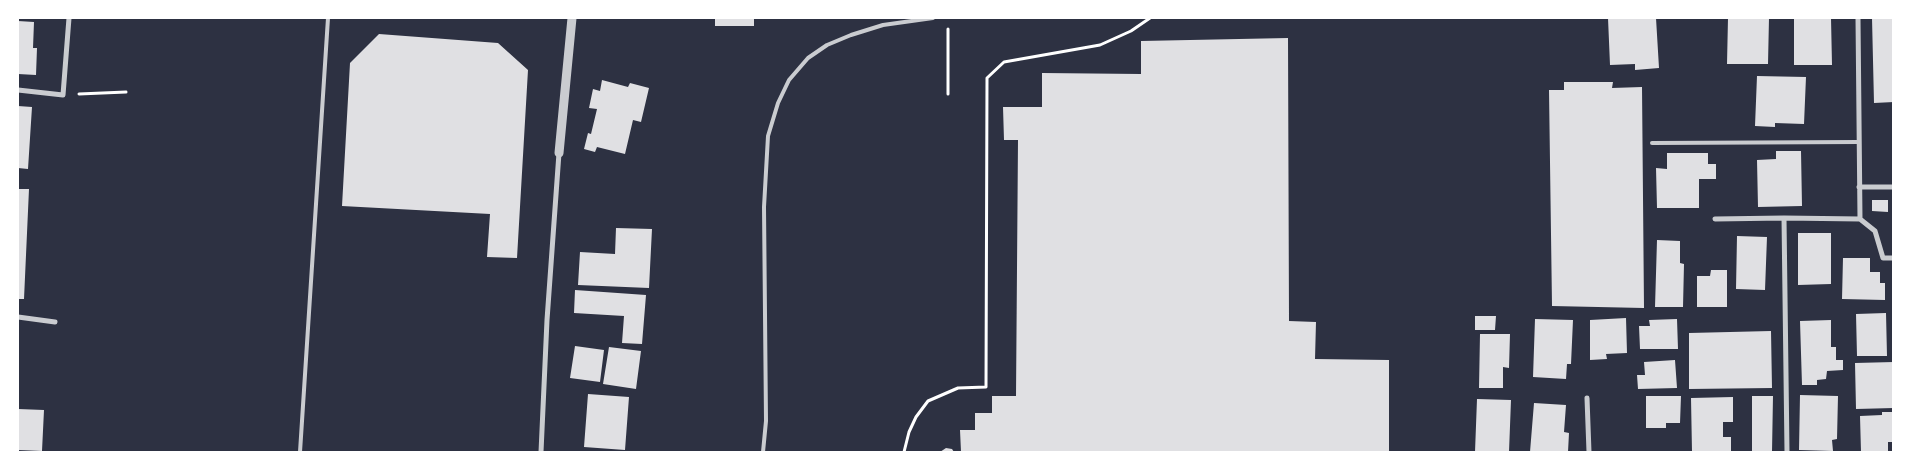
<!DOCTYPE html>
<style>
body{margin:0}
#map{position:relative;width:1911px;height:470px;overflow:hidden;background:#2d3142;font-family:Georgia,serif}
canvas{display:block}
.frame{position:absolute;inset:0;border:19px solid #fff;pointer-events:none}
</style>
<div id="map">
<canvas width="1911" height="470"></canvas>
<div class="frame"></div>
</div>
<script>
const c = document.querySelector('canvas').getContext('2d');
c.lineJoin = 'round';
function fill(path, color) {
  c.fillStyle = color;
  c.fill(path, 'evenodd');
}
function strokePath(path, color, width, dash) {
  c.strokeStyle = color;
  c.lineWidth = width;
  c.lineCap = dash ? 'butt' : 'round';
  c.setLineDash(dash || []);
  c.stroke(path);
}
const building = new Path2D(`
 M715,18H754V26H715Z
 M1608,18H1656L1659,68L1635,70V64L1610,65Z
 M1728,18H1769L1768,64H1727Z
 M1794,18H1831L1832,65H1794Z
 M1872,18H1894V102L1874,103Z
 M18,21L34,22L33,48H37L36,75L18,74Z
 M379,34L498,43L528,70L517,258L487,257L490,214L342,206L350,63Z
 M1288,38L1289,321L1316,322L1315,359L1389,360V452H961L960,430H975V413H992V396H1016L1018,140H1004L1003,107H1042V73L1141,74V41Z
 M1757,76L1806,77L1804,124L1775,123V127L1755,126Z
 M602,80L628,87L630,83L649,88L641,122L633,120L625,154L597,147L595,152L584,149L588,133L591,134L597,109L589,108L593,89L600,91Z
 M1564,82H1613L1612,88L1642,87L1644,308L1552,306L1549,90H1564Z
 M18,106L32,107L28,169L18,168Z
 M1776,151H1801L1802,206L1758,207L1757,160L1776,159Z
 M1667,153H1708V164H1716V179H1699V208H1657L1656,168L1667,169Z
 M18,189H29L24,299H18Z
 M1872,200H1888V212L1872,211Z
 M616,228L652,229L649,288L578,285L580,252L615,254Z
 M1798,233H1831V284L1798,285Z
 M1737,236L1767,237L1765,290L1736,289Z
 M1657,240L1680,241V263L1684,264L1683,307H1655Z
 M1843,258H1870V272H1880V283H1885V300L1842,299Z
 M1711,270H1727V307H1697V276H1710Z
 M575,290L646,295L642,344L622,343L624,316L574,313Z
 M1886,313L1887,356H1857L1856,314Z
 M1475,316H1496L1495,330H1475Z
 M1626,318L1627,353L1606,354L1607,359L1590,360V320Z
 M1535,319L1573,320L1571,364H1567L1566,379L1533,377Z
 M1677,319L1678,349H1640L1639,326H1650L1649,320Z
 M1831,320V347H1836V360H1843V370L1827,371L1826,379L1817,380V385H1802L1800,321Z
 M1771,331L1772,388L1689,389V333Z
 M1480,334H1510L1509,368L1503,367V388H1479Z
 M575,346L604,350L600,382L570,378Z
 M609,347L641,351L636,389L603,384Z
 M1675,360L1677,388L1638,389L1637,375H1645L1644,362Z
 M1894,362V408L1856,409L1855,363Z
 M588,394L629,397L625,450L584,447Z
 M1800,395L1838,396L1837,439L1832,440L1833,451L1799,450Z
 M1646,396H1681L1680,423H1666V428H1646Z
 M1752,396H1773L1772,452H1752Z
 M1733,397V422H1723V437H1731V452H1692L1691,398Z
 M1477,399L1511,400L1509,452H1475Z
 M1534,403L1566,405L1564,432L1569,433L1568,452H1530Z
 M18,409L44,410L42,451L18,450Z
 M1882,412H1894V442H1888V452H1861L1860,416L1882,415Z
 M946,448L952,449L954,452H940Z`);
const path = new Path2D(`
 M79,94L126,92
 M948,94V29
 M904,452L909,432L916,417L928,401L958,388L986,387L987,78L1004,62L1100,45L1131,31L1150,18`);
const service = new Path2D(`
 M1652,143L1859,142
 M300,452L328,18
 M763,452L766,421L764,207L768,136L778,103L789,80L808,58L827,45L851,35L883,25L933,18`);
const minor = new Path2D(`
 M18,90L63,95L69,18
 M1859,187H1894
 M1715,219L1784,218
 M1860,219L1875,231L1883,258H1894
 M18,317L55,322
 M1587,398L1589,452
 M541,452L547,320L559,153
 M1787,452L1784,218L1860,219L1858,18`);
const tertiary = new Path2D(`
 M559,153L572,18`);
fill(building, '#e0e0e3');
strokePath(path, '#fff', 3);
strokePath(service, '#caccd0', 4);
strokePath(minor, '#caccd0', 5);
strokePath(tertiary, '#caccd0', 9);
</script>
